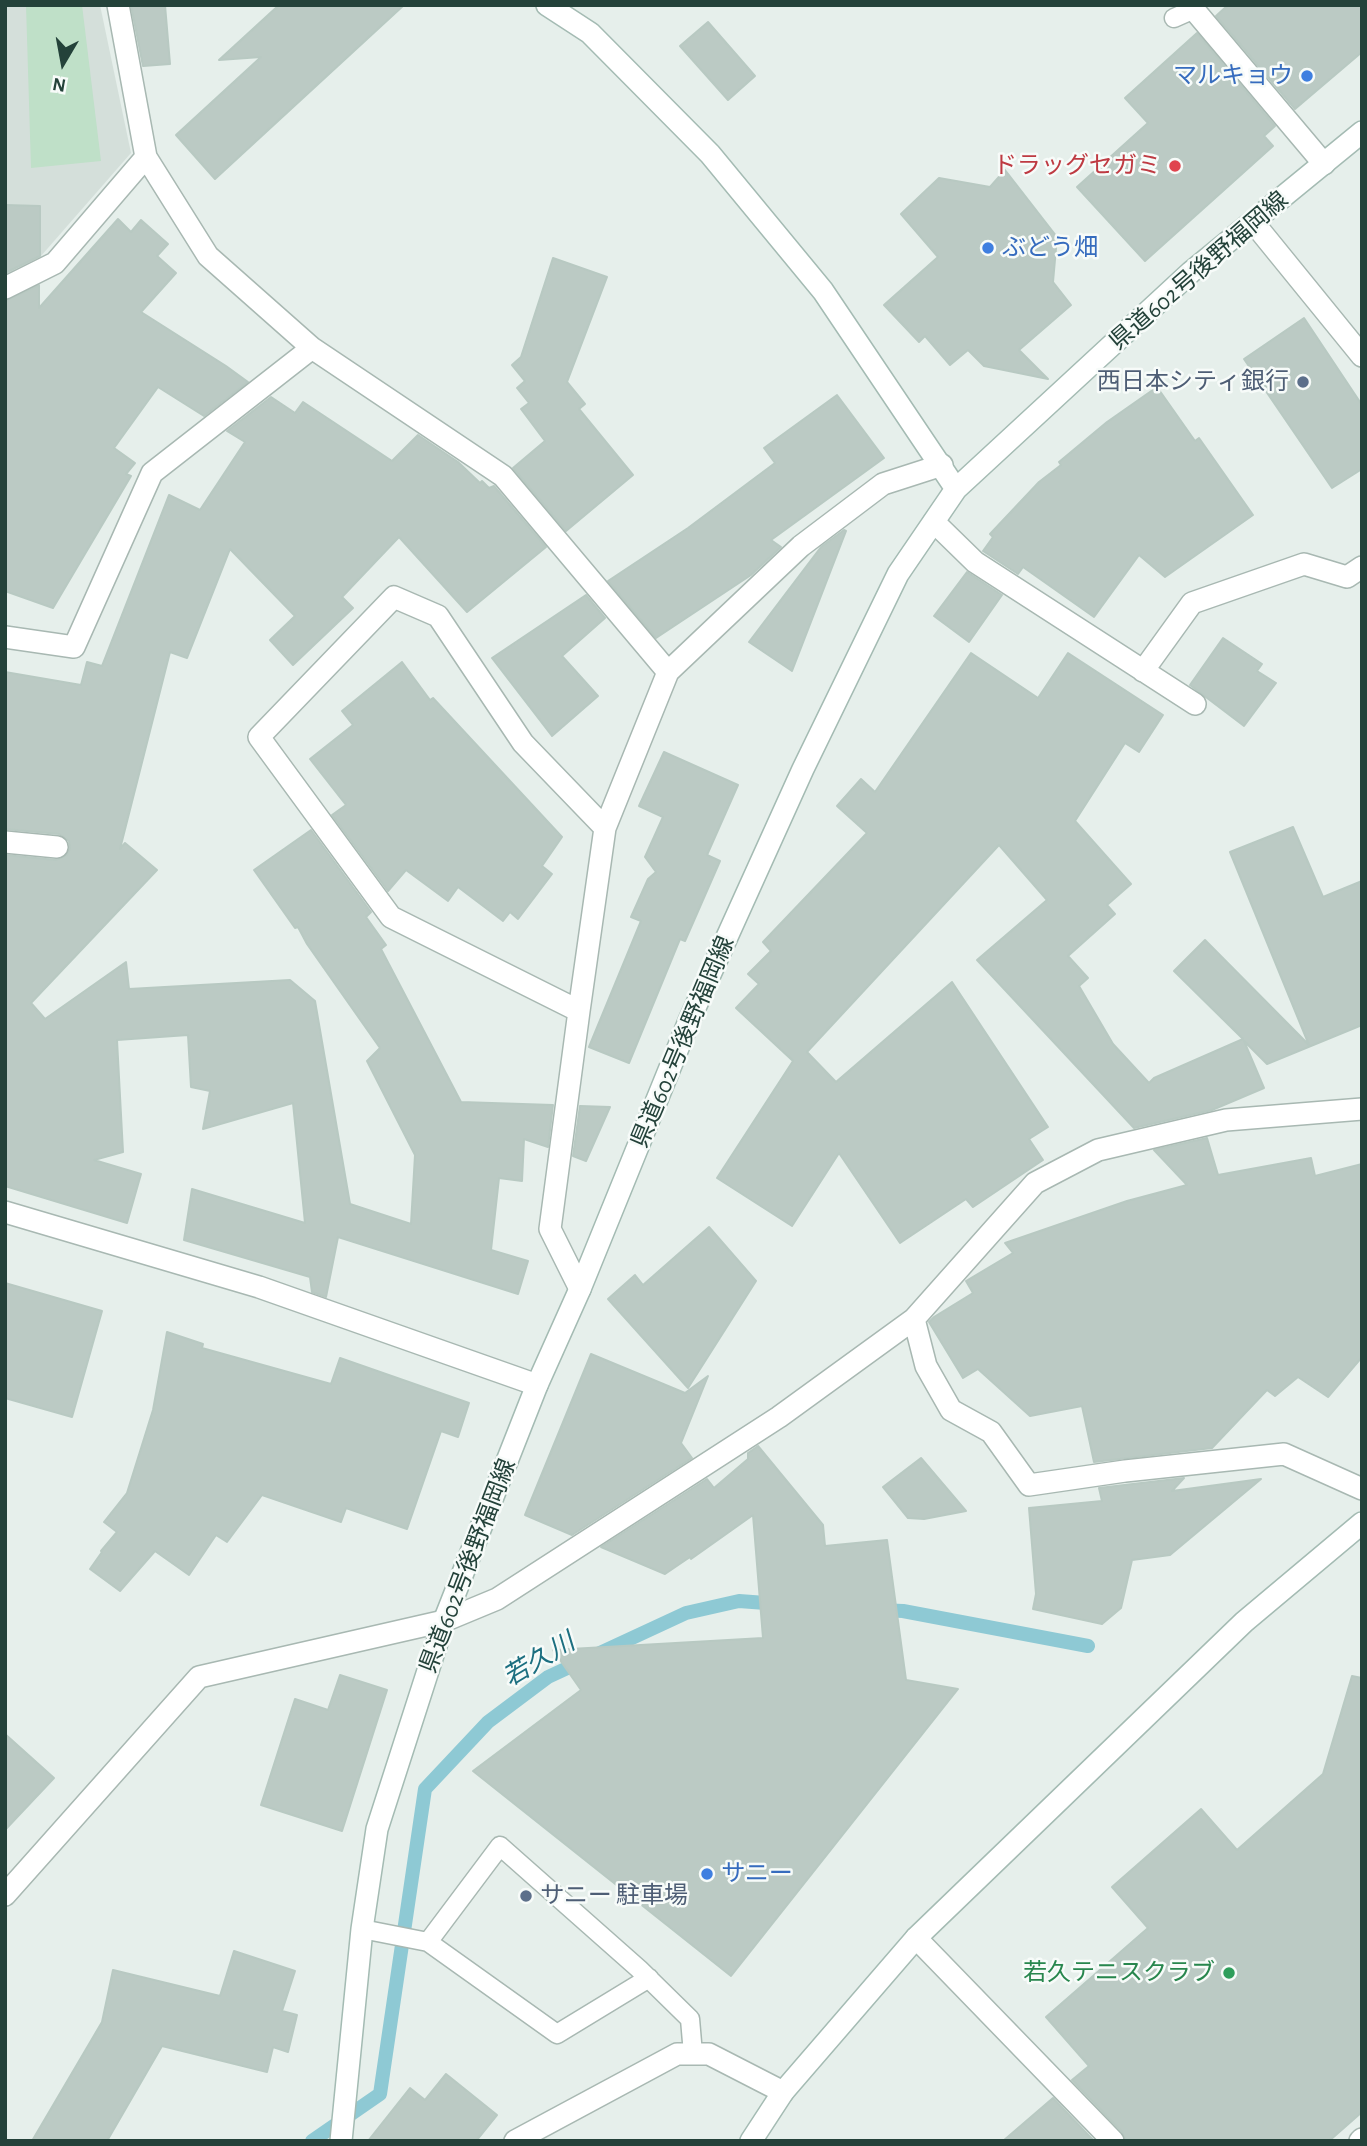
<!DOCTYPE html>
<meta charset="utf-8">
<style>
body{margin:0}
#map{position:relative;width:1367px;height:2146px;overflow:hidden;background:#e6efeb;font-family:"Alegreya Sans",sans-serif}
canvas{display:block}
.frame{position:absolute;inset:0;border:7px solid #24423a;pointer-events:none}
.north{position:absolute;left:28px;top:28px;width:70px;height:70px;-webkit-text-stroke:5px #f7fbf9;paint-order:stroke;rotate:190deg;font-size:19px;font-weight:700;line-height:28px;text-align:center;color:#24423a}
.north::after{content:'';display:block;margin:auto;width:24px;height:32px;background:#24423a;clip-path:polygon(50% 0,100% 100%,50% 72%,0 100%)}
</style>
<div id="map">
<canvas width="1367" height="2146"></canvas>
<div class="frame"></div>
<div class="north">N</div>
</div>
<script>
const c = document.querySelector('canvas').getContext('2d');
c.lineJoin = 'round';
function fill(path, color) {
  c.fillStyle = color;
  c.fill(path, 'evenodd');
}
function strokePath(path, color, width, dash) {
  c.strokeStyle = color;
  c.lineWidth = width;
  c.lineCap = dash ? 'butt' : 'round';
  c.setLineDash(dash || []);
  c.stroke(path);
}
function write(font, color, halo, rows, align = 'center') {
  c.font = font + ' "Alegreya Sans","Noto Sans JP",sans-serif';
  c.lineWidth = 5;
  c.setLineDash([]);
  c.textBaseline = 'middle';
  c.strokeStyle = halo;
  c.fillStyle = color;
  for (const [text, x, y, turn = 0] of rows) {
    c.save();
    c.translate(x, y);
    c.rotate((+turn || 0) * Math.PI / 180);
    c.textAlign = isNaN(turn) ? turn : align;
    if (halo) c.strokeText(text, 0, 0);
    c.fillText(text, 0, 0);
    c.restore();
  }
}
const built = new Path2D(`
 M5,5H100L131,153L41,256L5,275Z`);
const green = new Path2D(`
 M26,5H82L101,161L31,168Z`);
const stream = new Path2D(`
 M879,1610L903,1611L1088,1646
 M312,2141L380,2094L425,1789L488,1722L548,1677L686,1613L739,1601L779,1604`);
const building = new Path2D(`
 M131,5H165L170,64L143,66Z
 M279,5H404L215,179L176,135L261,57L219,60Z
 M1228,5H1362V52L1295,109L1216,16Z
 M708,22L755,76L728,100L680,46Z
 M1197,33L1275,126L1264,136L1273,146L1145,261L1077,187L1148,123L1125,98Z
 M1005,170L1057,237L1053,282L1071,305L1019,350L1048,379L984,366L968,350L950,365L925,336L919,342L884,305L938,257L901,214L939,178L990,187Z
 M5,205L40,206V256L5,273Z
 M118,219L131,232L141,220L168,244L157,256L176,273L141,312L226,366L248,382L204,416L158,387L114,448L135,463L126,474L131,476L53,608L5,591V301L39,285V308Z
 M553,258L607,277L567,382L585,404L579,409L633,475L566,531L513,468L545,441L521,409L529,403L517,388L525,381L512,365L521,357Z
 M1304,318L1362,405V469L1332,488L1244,359Z
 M1157,387L1195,441L1199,438L1253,515L1165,577L1139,555L1094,617L1023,567L1018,574L983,551L993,537L990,534L1039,482L1061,465L1059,462L1107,422Z
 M837,395L884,458L771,540L781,547L751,575L656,638L608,581L688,528L775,463L764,448Z
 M271,397L295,413L303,402L392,461L418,435L458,462L480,483L482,481L489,488L494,486L546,547L467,612L399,537L342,597L353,608L293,665L270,640L295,616L230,549L187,658L170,652L120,849L125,843L157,870L31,1003L45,1019L126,962L129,989L290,980L315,1001L350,1204L411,1224L415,1155L367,1061L380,1048L307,944L298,927L295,928L254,870L311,830L371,912L366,917L386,945L381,949L461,1102L553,1105L548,1147L524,1139L522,1181L499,1178L491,1250L528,1261L518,1294L338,1237L326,1297L312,1292L310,1277L184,1240L192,1189L305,1223L293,1103L203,1129L210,1091L191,1087L188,1035L117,1040L123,1152L94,1160L141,1174L127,1223L5,1186V855L56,860L67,855L70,848L69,841L59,834L5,829V672L81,685L87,662L102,666L169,495L200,510L245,442L227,431Z
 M844,530L846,531L792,671L749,642L821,547Z
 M967,572L1002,595L969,642L934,616Z
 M586,595L605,618L562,656L598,696L552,736L492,658Z
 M1223,638L1262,664L1257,671L1276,683L1244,726L1190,685Z
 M971,653L1038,698L1068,653L1163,715L1139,752L1125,743L1075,821L1131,884L1107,905L1115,914L1068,956L1088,978L1079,986L1113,1044L1149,1083L1154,1078L1243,1039L1174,971L1205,940L1309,1045L1230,852L1293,827L1323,897L1362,881V1025L1267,1064L1244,1041L1264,1088L1212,1110L1134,1128L977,960L1047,900L999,845L807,1052L836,1082L952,982L1048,1127L1029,1139L1043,1160L973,1207L966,1199L900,1243L839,1153L792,1226L717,1178L793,1061L736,1008L759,984L748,974L771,951L763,942L867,833L837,806L861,779L875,792Z
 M402,662L430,700L433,698L562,837L542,866L552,874L518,919L510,912L503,921L458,887L448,901L406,870L388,891L332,815L346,805L310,759L353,725L342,711Z
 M664,752L738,785L707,855L720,861L685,941L680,939L629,1063L589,1047L641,921L631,917L648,879L656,872L645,857L663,817L639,806Z
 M580,1106L610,1107L586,1161L573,1156Z
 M1207,1138L1218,1175L1311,1158L1315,1176L1362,1164V1357L1328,1397L1298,1377L1275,1396L1267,1390L1212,1448L1094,1462L1082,1406L1030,1416L978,1369L963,1378L929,1322L934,1317L973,1293L966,1281L1013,1253L1005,1243L1127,1201L1187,1185L1154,1150Z
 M709,1227L756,1281L688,1388L608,1299L635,1275L643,1285Z
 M5,1283L102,1311L72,1417L5,1398Z
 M167,1332L203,1344L202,1348L331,1384L340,1358L469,1403L458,1437L441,1431L407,1529L346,1508L341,1522L262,1495L227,1542L216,1535L189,1575L155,1551L120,1591L90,1569L102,1552L101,1551L117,1532L104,1522L127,1493L153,1410Z
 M591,1354L685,1393L708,1376L681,1443L692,1458L572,1535L525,1515Z
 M758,1446L823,1525L825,1546L887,1540L906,1680L958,1689L731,1976L473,1771L581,1690L553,1650L763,1638L753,1515L691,1559L690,1557L665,1574L601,1547L707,1479L714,1488L748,1459V1453Z
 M921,1458L966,1511L924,1519L908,1518L883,1487Z
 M1184,1478L1172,1491L1261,1479L1170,1555L1132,1560L1121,1608L1102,1624L1033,1609L1036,1594L1029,1508L1102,1501L1099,1488Z
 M340,1675L387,1690L342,1831L261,1805L295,1699L328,1710Z
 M1352,1676L1362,1678V2112L1329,2141H1126L1122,2132L1072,2080L1089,2066L1046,2017L1148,1928L1112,1887L1201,1809L1237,1850L1323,1774Z
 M5,1734L54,1778L5,1830Z
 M234,1951L295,1971L282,2011L297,2015L288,2052L273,2047L267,2072L162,2046L107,2141H32L102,2022L113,1970L220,1996Z
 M446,2074L497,2115L476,2141H368L410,2088L425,2100Z
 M1053,2098L1094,2141H1003Z`);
const lane = new Path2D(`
 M1174,18L1192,10
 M362,1929L428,1942L557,2034L649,1978
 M428,1942L500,1846L639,1969L690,2019L693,2054`);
const street = new Path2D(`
 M1190,5L1324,164
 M1253,222L1362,356
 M5,288L55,263L146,157
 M312,348L503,476L668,672L801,546L883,484L942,465
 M934,522L975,562L1195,704
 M5,637L74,647L152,473L312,348L208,256L146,157L118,5
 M1143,671L1192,603L1304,564L1347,577L1362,567
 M5,842L57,847
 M579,1011L391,917L259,737L394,597L438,616L523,743L605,828
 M1362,1109L1226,1120L1098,1150L1035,1183L914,1319L926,1366L951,1410L991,1432L1029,1485L1125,1471L1284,1454L1362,1489
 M5,1212L259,1287L537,1385
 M580,1289L550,1229L579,1011L605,828L668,672
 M5,1895L199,1677L444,1621L497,1599L779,1417L914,1319
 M916,1938L1113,2141
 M515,2141L677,2054H709L783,2092
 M1360,2141L1362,2139`);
const secondary = new Path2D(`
 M547,5L590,33L710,154L823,291L956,489
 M341,2141L362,1929L377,1829L444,1621L537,1385L580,1289L689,1021L803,769L898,574L956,489L1191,272L1362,132
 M751,2141L783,2092L916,1938L1244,1622L1362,1523`);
const markers = [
 [1307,76,7,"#3f7fe0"],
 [1175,166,7,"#e0444e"],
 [988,248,7,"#3f7fe0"],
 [1303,382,7,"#5c6f8a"],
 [707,1874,7,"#3f7fe0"],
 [526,1896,7,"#5c6f8a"],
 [1229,1973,7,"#2e9e5b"]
];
const shopNames = [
 ["マルキョウ",1293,76,"right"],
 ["ぶどう畑",1002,248],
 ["サニー",721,1874]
];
const healthNames = [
 ["ドラッグセガミ",1161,166]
];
const streetNames = [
 ["県道602号後野福岡線",1199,271,-41],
 ["県道602号後野福岡線",683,1042,-67],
 ["県道602号後野福岡線",468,1566,-69]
];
const serviceNames = [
 ["西日本シティ銀行",1289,382],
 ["サニー 駐車場",540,1896,"left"]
];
const leisureNames = [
 ["若久テニスクラブ",1215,1973]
];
const waterNames = [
 ["若久川",539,1660,-31]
];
fill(built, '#d4dfda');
fill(green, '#bfe0c8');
strokePath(stream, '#8ec9d4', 14);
fill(building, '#bbcac4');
strokePath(building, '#b8c9c2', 2);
strokePath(lane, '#a8b8b2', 21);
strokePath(street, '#a8b8b2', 24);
strokePath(secondary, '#a4bbb3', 24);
strokePath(lane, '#fff', 18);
strokePath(street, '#fff', 21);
strokePath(secondary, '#fff', 21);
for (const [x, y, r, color] of markers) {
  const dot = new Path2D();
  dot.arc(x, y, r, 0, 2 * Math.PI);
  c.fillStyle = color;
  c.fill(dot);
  strokePath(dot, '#f7fbf9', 2.5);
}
write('24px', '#366cbe', '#f7fbf9', shopNames, 'left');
write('24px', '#be3a42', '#f7fbf9', healthNames, 'right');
write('24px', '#24423a', '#f7fbf9', streetNames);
write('24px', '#4e5e75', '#f7fbf9', serviceNames, 'right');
write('24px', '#27864d', '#f7fbf9', leisureNames, 'right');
write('italic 26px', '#1c6f80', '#f7fbf9', waterNames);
</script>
